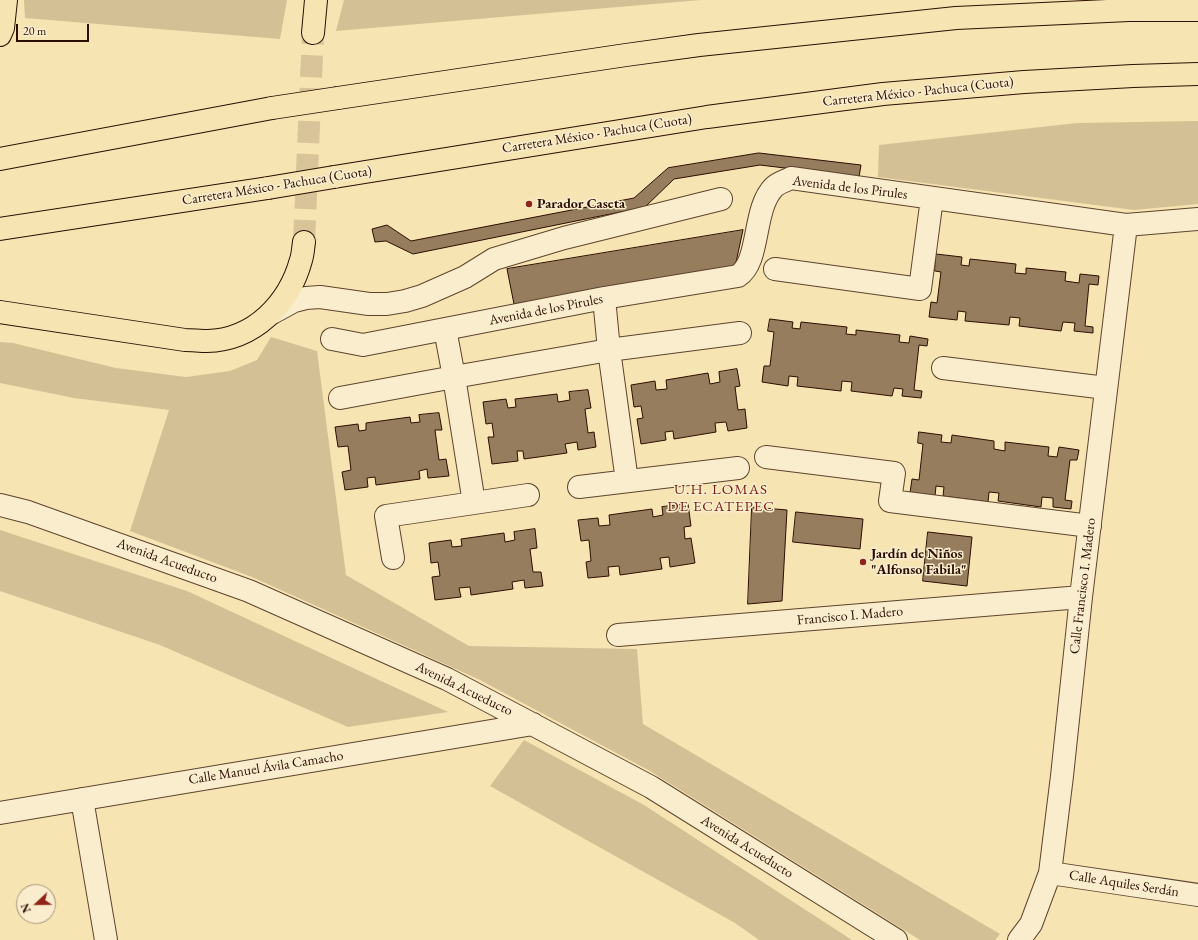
<!DOCTYPE html>
<meta charset="utf-8">
<style>
body{margin:0}
#map{position:relative;width:1198px;height:940px;overflow:hidden;background:#f6e4b3;font-family:"EB Garamond",serif}
canvas{display:block}
.north{position:absolute;left:16px;top:884px;width:40px;height:40px;box-sizing:border-box;background:#f9edce;border:1px solid #a7947c;border-radius:50%;rotate:248deg;font-size:11px;font-weight:700;line-height:16px;text-align:center;color:#2c0e00}
.north::after{content:'';display:block;margin:auto;width:14px;height:18px;background:#8f2418;clip-path:polygon(50% 0,100% 100%,50% 72%,0 100%)}
.scale{position:absolute;left:16px;top:24px;width:73px;height:18px;box-sizing:border-box;border:2px solid #2c0e00;border-top:0;padding-left:5px;font-size:12px;line-height:14px;white-space:nowrap;color:#2c0e00;-webkit-text-stroke:3px #f9edce;paint-order:stroke}
</style>
<div id="map">
<canvas width="1198" height="940"></canvas>
<div class="north">N</div>
<div class="scale">20 m</div>
</div>
<script>
const c = document.querySelector('canvas').getContext('2d');
c.lineJoin = 'round';
function fill(path, color) {
  c.fillStyle = color;
  c.fill(path, 'evenodd');
}
function strokePath(path, color, width, dash) {
  c.strokeStyle = color;
  c.lineWidth = width;
  c.lineCap = dash ? 'butt' : 'round';
  c.setLineDash(dash || []);
  c.stroke(path);
}
function write(font, color, halo, rows, align = 'center') {
  c.font = font + ' "EB Garamond",serif';
  c.lineWidth = 3;
  c.setLineDash([]);
  c.textBaseline = 'middle';
  c.strokeStyle = halo;
  c.fillStyle = color;
  for (const [text, x, y, turn = 0] of rows) {
    c.save();
    c.translate(x, y);
    c.rotate((+turn || 0) * Math.PI / 180);
    c.textAlign = isNaN(turn) ? turn : align;
    if (halo) c.strokeText(text, 0, 0);
    c.fillText(text, 0, 0);
    c.restore();
  }
}
const green = new Path2D(`
 M24,0H287L280,39L25,18Z
 M344,0H701L336,31Z
 M1198,121V204L1134,210L878,177L879,145L1077,123Z
 M271,337L317,351L346,575L469,646L637,649L643,724L1000,934L995,940H920L650,771L478,679L252,577L130,531L169,410L74,398L0,383V342L13,343L116,368L186,377L230,371L257,360Z
 M0,530L187,591L448,712L348,727L160,645L0,591Z
 M524,740L644,805L852,940H759L735,923L490,786Z`);
const building = new Path2D(`
 M759,153L861,165L859,177L760,165L674,179L645,207L413,254L386,241L375,242L372,229L387,225L411,241L634,198L668,168Z
 M743,230L735,267L514,304L507,269Z
 M936,254L962,257L961,265L969,266L970,259L1016,264L1015,273L1026,274V268L1066,272L1065,281L1079,283L1080,274L1099,276L1098,285L1089,284L1085,326L1093,327V333L1074,331L1075,323L1063,322L1061,331L1019,326L1020,318L1010,317L1009,325L965,321L966,312L958,311L957,320L929,317L931,302L937,303L941,272L935,271Z
 M770,319L793,322L792,328L800,329L801,322L847,327L846,334L856,335V330L900,335L899,342L909,343L910,336L928,339L927,346L919,345L914,390L922,391L921,398L902,396L903,389L894,388L892,396L851,391L852,382L842,381L841,391L797,386L798,377L789,376L788,386L762,382L764,366H770L774,332L768,331Z
 M737,369L740,386L735,387L738,410L745,409L747,428L728,431L726,422L715,423L716,432L674,439L673,431L665,432L666,440L641,444L637,419L643,418L641,406L634,407L631,385L655,381L656,390L667,389L666,380L708,373L710,384L720,382L719,372Z
 M588,390L591,408L585,409L588,433L594,432L596,447L578,450L577,442L565,444L567,453L524,459L523,451H517L518,461L492,464L488,437H494L492,423L486,424L483,402L506,399L508,408L516,407L515,399L557,394L558,402L570,400L569,392Z
 M439,413L442,430H435L439,460L446,459L449,476L428,478L427,469L419,471L420,479L376,485L375,477L367,478L368,487L345,490L342,472L351,470L348,446L338,447L335,427L358,424L359,431L366,430V423L410,417L411,423L420,422L419,415Z
 M919,432L942,435L941,442L951,443L952,435L994,441V449L1005,451V442L1049,447L1048,456L1057,457L1059,447L1079,450L1077,460H1070L1065,500L1072,501L1071,509L1053,507V498L1042,497L1041,507L998,501L999,493L989,492L988,502L943,496L944,487L936,486L935,496L910,493L912,479L919,480L923,444L918,443Z
 M688,504L691,526L684,527L685,539L691,538L695,563L670,567L669,557L660,558L662,569L620,575L619,566L608,567L609,576L588,578L586,562L591,561L589,540L581,541L578,520L598,518L599,526L610,525L609,515L652,509L653,517L663,515L662,507Z
 M752,507L787,510L782,601L748,604Z
 M796,512L863,519L860,549L793,542Z
 M535,529L537,548L530,549L533,572H541L543,586L525,588L524,580L512,582L513,589L471,595L470,587L459,588L461,597L435,600L432,577L440,576L438,562L431,563L429,543L451,540L452,547L462,546L461,539L504,533L505,542L515,540L514,532Z
 M928,532L972,537L967,586L923,581Z`);
const highwayTunnel = new Path2D(`
 M304,242L313,33`);
const minor = new Path2D(`
 M775,269L920,289L932,198
 M604,298L609,350L627,481
 M272,313L294,301L306,298L320,297L369,304H387L405,301L422,296L465,277L494,259L564,238L721,199
 M445,329L454,377L474,503
 M332,339L363,345L604,298L738,276C761,261 752,209 774,187C778,183 785,181 791,178L1126,225L1198,219
 M943,368L1106,388
 M340,398L454,377L609,350L740,333
 M766,457L894,473L890,501L1090,526
 M579,487L738,468
 M0,505L28,512L249,591L447,679L651,787L896,940
 M393,558L386,516L528,495
 M618,635L1081,597
 M82,799L106,940
 M0,813L533,724
 M1050,873L1198,895
 M1019,940L1031,924L1050,873L1062,776L1081,597L1126,225`);
const highway = new Path2D(`
 M313,33L316,0
 M0,35L3,28L6,0
 M338,98L626,55L699,45L956,18L1129,10H1198
 M0,159L272,108
 M334,177L707,117L883,94L1024,82L1133,76L1198,74
 M0,229L268,188
 M0,312L185,340C192,340 200,341 207,341C254,340 289,304 301,260C303,254 303,248 304,242`);
const highwayBridge = new Path2D(`
 M272,108L338,98
 M268,188L334,177`);
const markers = [
 [529,204,4,"#8f2418"],
 [863,562,4,"#8f2418"]
];
const streetNames = [
 ["Carretera México - Pachuca (Cuota)",918,92,-6],
 ["Carretera México - Pachuca (Cuota)",597,134,-9],
 ["Carretera México - Pachuca (Cuota)",277,186,-9],
 ["Avenida de los Pirules",850,188,7],
 ["Avenida de los Pirules",546,310,-11],
 ["Avenida Acueducto",167,561,20],
 ["Calle Francisco I. Madero",1083,586,-83],
 ["Francisco I. Madero",850,616,-5],
 ["Avenida Acueducto",464,689,26],
 ["Calle Manuel Ávila Camacho",266,768,-9],
 ["Avenida Acueducto",747,847,32],
 ["Calle Aquiles Serdán",1124,884,9]
];
const poiNames = [
 ["Parador Caseta",537,204],
 ["Jardín de Niños",871,554],
 ["\"Alfonso Fabila\"",871,570]
];
const neighbourhoodNames = [
 ["U.H. LOMAS",721,490],
 ["DE ECATEPEC",721,507]
];
fill(green, '#d4c095');
fill(building, '#957d5d');
strokePath(building, '#2c0e00', 1);
strokePath(highwayTunnel, '#d8c498', 22, [22, 11]);
strokePath(minor, '#5e442d', 24);
strokePath(highway, '#2c0e00', 24);
strokePath(minor, '#f9edce', 22);
strokePath(highway, '#f6e4b3', 22);
strokePath(highwayBridge, '#2c0e00', 24, []);
strokePath(highwayBridge, '#f6e4b3', 22);
for (const [x, y, r, color] of markers) {
  const dot = new Path2D();
  dot.arc(x, y, r, 0, 2 * Math.PI);
  c.fillStyle = color;
  c.fill(dot);
  strokePath(dot, '#f9edce', 1.5);
}
write('14px', '#2c0e00', '#f9edce', streetNames);
write('bold 14px', '#2c0e00', '#f9edce', poiNames, 'left');
c.letterSpacing = '1px';
write('15px', '#7a1f14', '#f9edce', neighbourhoodNames);
c.letterSpacing = '0px';
</script>
